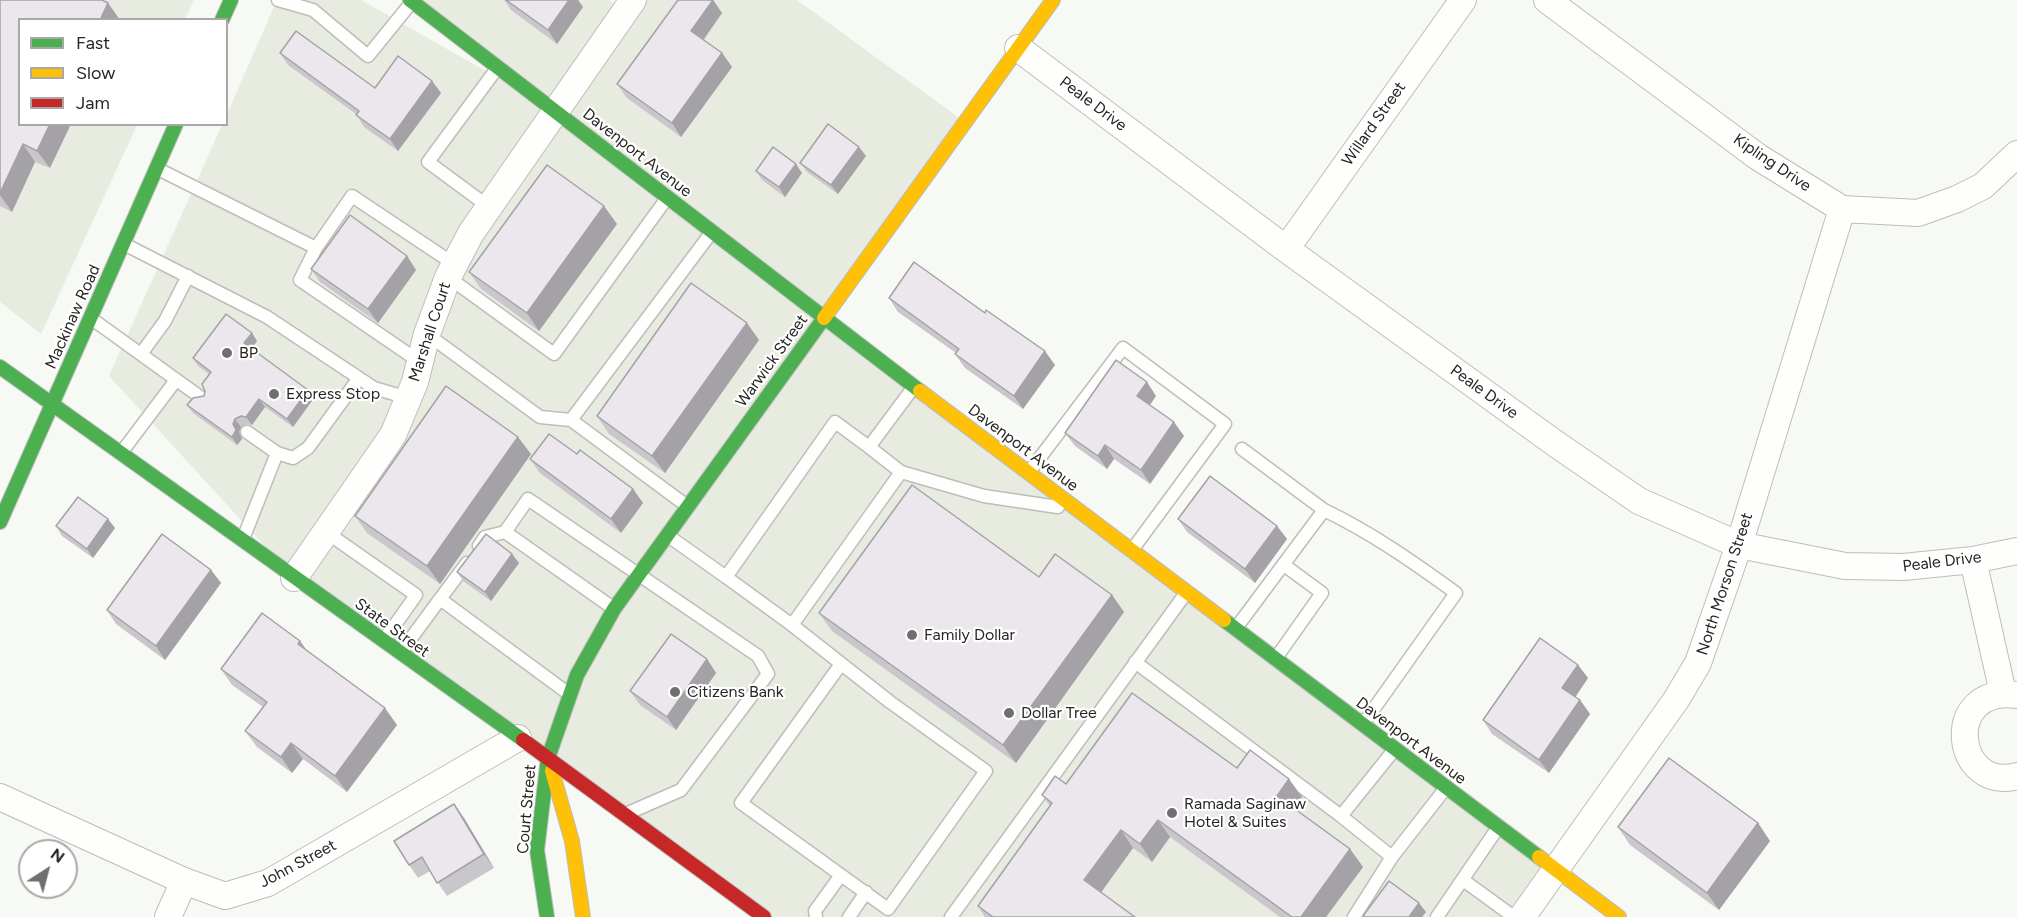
<!DOCTYPE html>
<style>
body{margin:0}
#map{position:relative;width:2017px;height:917px;overflow:hidden;background:#f7f9f4;font-family:Figtree,sans-serif}
canvas{display:block}
.legend{position:absolute;left:18px;top:18px;width:210px;height:108px;box-sizing:border-box;background:#fff;border:2px solid #a8a9a7;margin:0;padding:8px 10px;list-style:none;font-size:18px;color:#262724}
.legend li{display:flex;align-items:center;gap:12px;height:30px}
.legend b{width:30px;border:2px solid #a8a9a7}
.north{position:absolute;left:18px;top:839px;width:60px;height:60px;box-sizing:border-box;background:#fff;border:2px solid #a8a9a7;border-radius:50%;rotate:36deg;font-size:16px;font-weight:700;line-height:24px;text-align:center;color:#262724}
.north::after{content:'';display:block;margin:auto;width:21px;height:27px;background:#6f706d;clip-path:polygon(50% 0,100% 100%,50% 72%,0 100%)}
</style>
<div id="map">
<canvas width="2017" height="917"></canvas>
<ul class="legend">
<li><b style="height:8px;background:#4caf50"></b>Fast</li>
<li><b style="height:8px;background:#ffc107"></b>Slow</li>
<li><b style="height:8px;background:#c62828"></b>Jam</li>
</ul>
<div class="north">N</div>
</div>
<script>
const c = document.querySelector('canvas').getContext('2d');
c.lineJoin = 'round';
function fill(path, color) {
  c.fillStyle = color;
  c.fill(path, 'evenodd');
}
function strokePath(path, color, width, dash) {
  c.strokeStyle = color;
  c.lineWidth = width;
  c.lineCap = dash ? 'butt' : 'round';
  c.setLineDash(dash || []);
  c.stroke(path);
}
function write(font, color, halo, rows, align = 'center') {
  c.font = font + ' Figtree,sans-serif';
  c.lineWidth = 4.5;
  c.setLineDash([]);
  c.textBaseline = 'middle';
  c.strokeStyle = halo;
  c.fillStyle = color;
  for (const [text, x, y, turn = 0] of rows) {
    c.save();
    c.translate(x, y);
    c.rotate((+turn || 0) * Math.PI / 180);
    c.textAlign = isNaN(turn) ? turn : align;
    if (halo) c.strokeText(text, 0, 0);
    c.fillText(text, 0, 0);
    c.restore();
  }
}
const built = new Path2D(`
 M0,0H194L185,19L20,20V124L137,125L41,334L0,302Z
 M277,0H361L549,107L410,0H609L625,12L634,0H797L965,122L823,318L1555,870L1522,917H764L294,578L109,376L222,125L226,124L227,114Z`);
const lane = new Path2D(`
 M278,0L313,10L368,56L411,3
 M158,169L316,248L352,196L454,264
 M489,207L428,162L498,67
 M124,244L267,317L374,388L408,398
 M316,248L300,280L420,362
 M448,277L554,354L667,198
 M92,319L203,399
 M427,334L540,417L571,420
 M141,354L165,321L188,276
 M247,432L277,453L293,458L308,448L359,378
 M121,453L176,380
 M901,472L984,496L1058,507
 M1029,472L1123,348L1225,424L1132,550
 M687,506L571,420L711,233
 M1324,510C1372,533 1413,562 1456,593L1363,724
 M326,532L416,595L385,639
 M667,535L726,577L835,422L869,447L913,388
 M243,539L277,453
 M479,546L485,537L505,532
 M726,577L792,625L901,472L869,447
 M440,599L467,563
 M613,608L505,532L528,499L758,656L768,674L681,790L628,813
 M792,625L890,702L986,771L888,909L741,803L841,664
 M1236,628L1324,510L1242,449
 M401,652L440,599L569,694
 M1276,658L1322,593L1284,565
 M1135,662L1341,816L1392,857
 M1341,816L1394,750
 M1463,880L1514,917
 M816,917L815,911L841,875
 M849,917L866,892
 M951,917L1186,593
 M1354,917L1392,857L1445,789
 M1437,917L1497,829`);
const street = new Path2D(`
 M1547,0L1758,157L1842,209L1918,213L1957,199L1983,186L2017,154
 M1018,48L1286,249L1556,444L1639,501L1739,545L1845,566L1903,567L1973,560L2017,551
 M1286,249L1463,0
 M1973,560L2003,693
 M294,578L393,435L415,382L427,334L448,277L471,233L633,0
 M2017,695C1941,685 1954,793 2017,776
 M0,797L184,881L225,896L268,883L518,738
 M168,917L184,881
 M1522,917L1676,700L1698,663L1739,545L1842,209`);
const fast = new Path2D(`
 M410,0L920,391
 M222,20L231,0
 M0,367L523,740
 M0,522L176,124
 M1224,620L1539,857
 M547,917L537,850L548,758L577,675L614,609L824,318`);
const slow = new Path2D(`
 M824,318L1053,0
 M920,391L1224,620
 M552,771L572,841L583,917
 M1539,857L1619,917`);
const jam = new Path2D(`
 M523,740L764,917`);
const wall = new Path2D(`
 M0,0L108,3L120,20H20L50,168L35,162L12,212L0,206Z
 M504,0H578L583,7L557,44L511,10Z
 M713,0L722,13L704,40L722,53L732,67L681,137L627,98L617,84Z
 M280,53L375,88L432,81L441,93L398,151L364,127L356,114L288,65Z
 M866,156L838,194L807,172L800,163Z
 M756,171L802,173L785,197L762,180Z
 M617,224L539,331L481,289L469,272Z
 M407,256L416,270L378,323L320,282L311,269Z
 M889,298L1055,365L1023,409L965,368L955,354L956,353L898,312Z
 M252,333L257,341L252,349L314,398L293,427L265,407L252,425L247,424L241,427L239,432L242,439L237,445L193,413L187,405L204,396L209,374L198,366L193,358Z
 M759,340L665,473L609,434L597,416Z
 M1156,396L1150,405L1184,436L1150,484L1114,459L1107,469L1075,446L1065,433Z
 M531,454L440,584L367,533L355,516Z
 M577,454L633,489L643,503L621,533L540,473L530,459Z
 M1178,519L1277,526L1287,539L1255,583L1187,532Z
 M56,526L115,528L93,558L62,536Z
 M512,554L519,563L491,601L463,581L457,572Z
 M211,570L221,583L165,660L116,624L107,610Z
 M1039,577L1112,595L1124,612L1016,763L832,631L819,613Z
 M300,641L307,651L397,725L347,792L303,759L292,773L257,747L245,731L263,707L232,685L221,669Z
 M707,659L716,673L676,730L640,705L630,691Z
 M1578,665L1588,678L1575,697L1580,700L1590,714L1549,773L1492,734L1483,720Z
 M1237,768L1302,797L1294,808L1350,849L1363,867L1326,917H1280L1170,837L1152,862L1133,848L1101,892L1135,917H985L978,906L1050,806L1042,795L1066,784Z
 M464,818L494,868L447,896L430,871L418,878L409,865Z
 M1758,823L1770,841L1719,910L1630,845L1618,827Z`);
const shadedWall = new Path2D(`
 M569,0H578L583,7L557,44L548,30Z
 M713,0L722,13L700,44L691,31Z
 M108,3L120,20H100Z
 M722,53L732,67L681,137L672,123Z
 M432,81L441,93L398,151L390,139Z
 M50,124H71L50,168L37,151Z
 M23,144L35,162L12,212L0,195V193Z
 M859,147L866,156L838,194L831,185Z
 M796,164L802,173L785,197L779,187Z
 M604,206L617,224L539,331L527,313Z
 M407,256L416,270L378,323L368,309Z
 M747,323L759,340L665,473L652,456Z
 M252,333L257,341L250,351L244,343Z
 M1045,351L1055,365L1023,409L1014,396Z
 M1147,382L1156,396L1147,409L1137,396Z
 M308,390L314,398L293,427L287,419Z
 M259,399L265,407L252,425L246,417Z
 M235,419L241,427L239,432L242,439L237,445L232,437L233,424Z
 M1174,422L1184,436L1150,484L1141,470Z
 M518,437L531,454L440,584L427,566Z
 M1105,445L1114,459L1107,469L1098,456Z
 M633,489L643,503L621,533L611,519Z
 M108,519L115,528L93,558L87,549Z
 M1277,526L1287,539L1255,583L1245,569Z
 M512,554L519,563L491,601L485,592Z
 M211,570L221,583L165,660L156,646Z
 M1112,595L1124,612L1016,763L1003,745Z
 M300,641L312,658L298,644Z
 M707,659L716,673L676,730L667,717Z
 M1578,665L1588,678L1572,702L1562,688Z
 M1580,700L1590,714L1549,773L1539,760Z
 M385,708L397,725L347,792L335,776Z
 M291,743L303,759L292,773L281,757Z
 M1289,779L1302,797L1289,814L1277,796Z
 M454,804L464,818L494,868L484,854Z
 M1158,820L1170,837L1152,862L1140,844Z
 M1758,823L1770,841L1719,910L1707,893Z
 M1121,830L1133,848L1097,898L1084,880Z
 M1350,849L1363,867L1326,917H1301Z
 M1419,903L1426,912L1422,917H1409Z`);
const building = new Path2D(`
 M0,0H102L108,3L100,20H20V124H50L37,151L23,144L0,193Z
 M506,0H569L548,30Z
 M678,0H713L691,31L722,53L672,123L617,84Z
 M296,31L375,88L398,56L432,81L390,139L356,115L359,111L280,53Z
 M828,124L859,147L831,185L800,163Z
 M773,147L796,164L779,187L756,171Z
 M547,165L604,206L527,313L469,272Z
 M350,215L407,256L368,309L311,269Z
 M914,262L985,313L986,310L1045,351L1014,396L955,354L959,349L889,298Z
 M691,283L747,323L652,456L597,416Z
 M226,314L252,333L244,343L308,390L287,419L259,399L246,417L241,416L235,419L233,424L236,430L232,437L187,405L193,398L204,396L205,391L202,384L211,372L193,358Z
 M1116,360L1147,382L1137,396L1174,422L1141,470L1105,445L1098,456L1065,433Z
 M446,386L518,437L427,566L355,516Z
 M549,434L577,454L580,450L633,489L611,519L530,459Z
 M1210,476L1277,526L1245,569L1178,519Z
 M912,485L1039,577L1055,554L1112,595L1003,745L819,613Z
 M78,497L108,519L87,549L56,526Z
 M162,534L211,570L156,646L107,610Z
 M486,534L512,554L485,592L457,572Z
 M262,613L300,641L298,644L385,708L335,776L291,743L281,757L245,731L267,702L221,669Z
 M671,634L707,659L667,717L630,691Z
 M1540,638L1578,665L1562,688L1580,700L1539,760L1483,720Z
 M1132,693L1237,768L1250,750L1289,779L1277,796L1350,849L1301,917H1292L1158,820L1140,844L1121,830L1084,880L1135,917H993L978,906L1052,803L1042,795L1055,776L1066,784Z
 M1669,758L1758,823L1707,893L1618,827Z
 M454,804L484,854L437,883L422,857L409,865L394,841Z
 M1389,881L1419,903L1409,917H1365L1363,916Z`);
const markers = [
 [227,353,6,"#6f706d"],
 [274,394,6,"#6f706d"],
 [912,635,6,"#6f706d"],
 [675,692,6,"#6f706d"],
 [1009,713,6,"#6f706d"],
 [1172,813,6,"#6f706d"]
];
const streetNames = [
 ["Peale Drive",1093,104,37],
 ["Willard Street",1374,124,-55],
 ["Davenport Avenue",637,153,38],
 ["Kipling Drive",1772,163,34],
 ["Mackinaw Road",73,317,-66],
 ["Marshall Court",430,332,-72],
 ["Warwick Street",772,361,-54],
 ["Peale Drive",1484,392,36],
 ["Davenport Avenue",1023,448,37],
 ["Peale Drive",1942,562,-7],
 ["North Morson Street",1725,584,-72],
 ["State Street",392,628,36],
 ["Davenport Avenue",1411,741,37],
 ["Court Street",527,809,-85],
 ["John Street",298,864,-28]
];
const poiNames = [
 ["BP",239,353],
 ["Express Stop",286,394],
 ["Family Dollar",924,635],
 ["Citizens Bank",687,692],
 ["Dollar Tree",1021,713],
 ["Ramada Saginaw",1184,804],
 ["Hotel & Suites",1184,822]
];
fill(built, '#e7ebe0');
strokePath(lane, '#bcbeba', 15);
strokePath(street, '#bcbeba', 28);
strokePath(fast, '#bcbeba', 16);
strokePath(slow, '#bcbeba', 16);
strokePath(jam, '#bcbeba', 16);
strokePath(lane, '#fefefd', 12);
strokePath(street, '#fefefd', 26);
strokePath(fast, '#4caf50', 14);
strokePath(slow, '#ffc107', 14);
strokePath(jam, '#c62828', 14);
fill(wall, '#cac7cc');
fill(shadedWall, '#a4a2a6');
fill(building, '#ebe7ed');
strokePath(building, '#a4a2a6', 1.5);
for (const [x, y, r, color] of markers) {
  const dot = new Path2D();
  dot.arc(x, y, r, 0, 2 * Math.PI);
  c.fillStyle = color;
  c.fill(dot);
  strokePath(dot, '#fff', 2);
}
write('16px', '#262724', '#fff', streetNames);
write('16px', '#262724', '#fff', poiNames, 'left');
</script>
